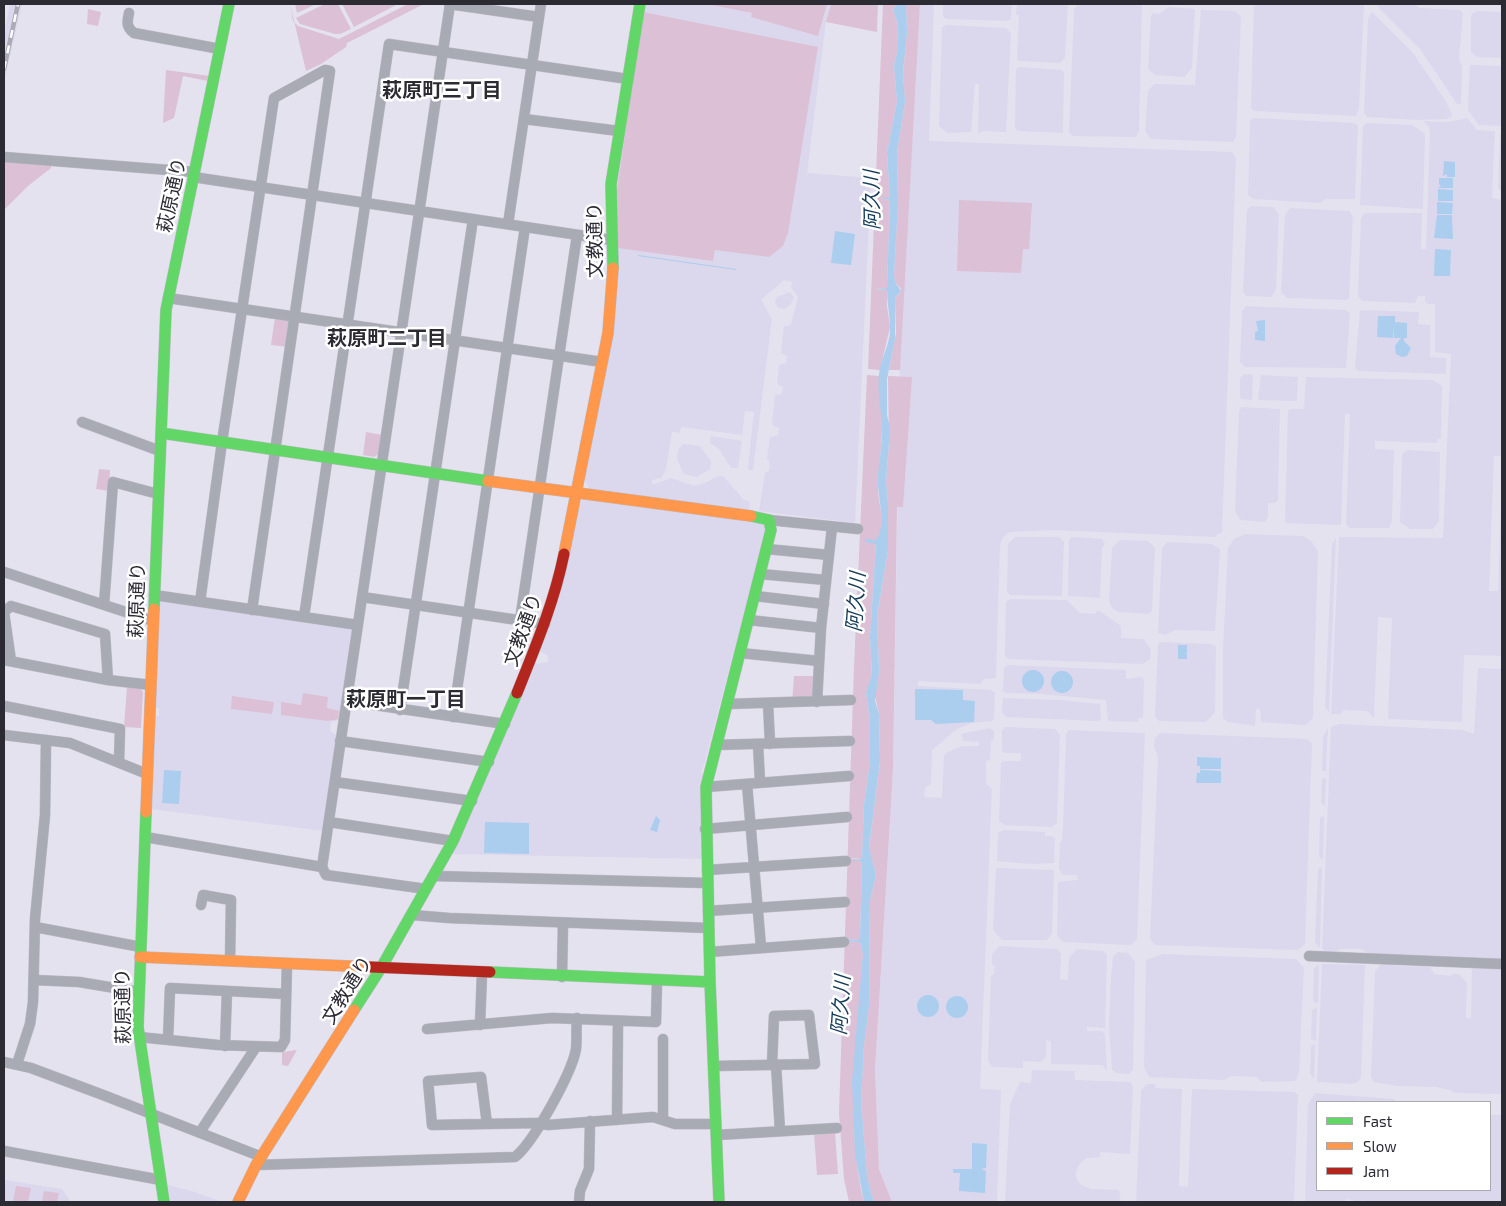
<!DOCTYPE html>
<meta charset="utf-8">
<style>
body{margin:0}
#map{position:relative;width:1506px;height:1206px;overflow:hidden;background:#e4e2ef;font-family:"Exo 2",sans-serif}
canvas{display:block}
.frame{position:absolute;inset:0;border:5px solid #2c2b34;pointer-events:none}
.legend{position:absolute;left:1316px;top:1101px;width:175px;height:90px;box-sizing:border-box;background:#fff;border:1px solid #abaaae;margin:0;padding:6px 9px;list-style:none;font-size:15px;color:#2c2b34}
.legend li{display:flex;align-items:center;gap:10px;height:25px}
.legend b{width:25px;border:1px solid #abaaae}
</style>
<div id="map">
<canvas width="1506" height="1206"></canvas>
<div class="frame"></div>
<ul class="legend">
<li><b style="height:6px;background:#63d668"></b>Fast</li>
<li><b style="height:6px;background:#ff974d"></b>Slow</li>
<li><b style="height:6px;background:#b3261e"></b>Jam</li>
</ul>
</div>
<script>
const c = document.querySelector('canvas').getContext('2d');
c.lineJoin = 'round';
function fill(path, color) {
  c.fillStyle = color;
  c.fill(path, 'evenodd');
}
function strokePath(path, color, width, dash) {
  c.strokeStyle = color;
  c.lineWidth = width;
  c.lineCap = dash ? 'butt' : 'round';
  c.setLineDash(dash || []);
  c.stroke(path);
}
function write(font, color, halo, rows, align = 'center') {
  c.font = font + ' "Exo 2","Noto Sans JP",sans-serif';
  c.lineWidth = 5;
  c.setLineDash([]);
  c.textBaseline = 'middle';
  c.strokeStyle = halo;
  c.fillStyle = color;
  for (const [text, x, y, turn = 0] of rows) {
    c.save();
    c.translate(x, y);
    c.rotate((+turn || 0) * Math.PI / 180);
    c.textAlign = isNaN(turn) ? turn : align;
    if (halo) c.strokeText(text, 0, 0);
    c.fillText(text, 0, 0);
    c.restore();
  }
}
const built = new Path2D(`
 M10,4H22L4,83V32Z
 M645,4H706L752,13L755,4H831L826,22L807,173L871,178L855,523L759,511L765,473L769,471L770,462L767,459L770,437L778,435L779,428L773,426L772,423L775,395L782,394L783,387L777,384L779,365L786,363L787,356L781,353L784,326L791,325L798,297L791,287L793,282L784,280L761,300L772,319L753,470H749L748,467L754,412L745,411L742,435L681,427L680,433L672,432L666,469L661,478L652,480V484H655L671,478L694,486L705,483L718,476H723L744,500L750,501L749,510L590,490L583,476L598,405L615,189Z
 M920,4H934L929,141L1232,152L1236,158L1222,532L1214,537L1054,530L1009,532L1002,539L1000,546L996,678L984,679L980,684L918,681V686L991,690L995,693L994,718L992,721L972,723L957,729L932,750L931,784L925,788L924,797L942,798L944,755L948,752L962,746H979V742L963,741L961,734L990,728L994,731V739L991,742L990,759L986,762V783L992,789L980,1089L1001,1090L997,1202H892L879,1169L875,1070L893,770L900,356Z
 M943,4H1012L1011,19L1007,21L946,19L943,16Z
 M1017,4H1068L1065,58L1060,63L1019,61L1017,59L1019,15H1016Z
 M1077,4H1140L1142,7L1139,131L1136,137L1073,136L1069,133L1074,10Z
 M1254,4H1364L1359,108L1356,116L1254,111L1251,108Z
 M1379,4H1415L1419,8L1460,10L1463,14L1459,58L1462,68L1461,104H1457L1420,49L1377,6Z
 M1169,7L1195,9L1192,68L1184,77L1155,75L1148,69L1151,16L1153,13L1159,14Z
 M1201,10L1235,11L1241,17L1236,137L1233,142L1151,139L1145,131L1148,91L1154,84L1195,85Z
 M1477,11L1502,12V58L1477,57L1471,52V15Z
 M1372,12L1413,53L1445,100L1452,114L1451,117L1447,119L1419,120L1367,117L1364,113L1368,19Z
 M946,25L1006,28L1011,33L1006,132L983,131L978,134L979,84H975L971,132L947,133L939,126L942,28Z
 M1470,65L1502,66V126L1479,125L1468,110Z
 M1019,67L1061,70L1064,72L1063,133L1018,131L1015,128L1016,69Z
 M1253,118L1355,123L1358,126L1355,199H1326L1320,203L1253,199L1248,195L1250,120Z
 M1467,118L1477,130L1495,131L1492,198L1502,200V456H1494L1489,591H1498L1502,474V656L1464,655L1462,722L1388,719L1392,618L1378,617L1374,718L1367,711L1344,710L1340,714H1331L1339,537L1443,538L1451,354L1435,352V304H1428L1425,301V296H1418L1415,303L1362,301L1358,296L1361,218L1365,213H1422L1421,249H1426L1430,133L1429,127L1423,121L1448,122Z
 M1367,123L1412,125L1423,132L1425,135L1423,209L1360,205L1363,126Z
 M1502,132V192L1498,188L1500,135Z
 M1251,206L1273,207L1279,214L1276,290L1271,297L1247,296L1243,292L1247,210Z
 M1290,208L1349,211L1353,217L1349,298L1346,300L1287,298L1281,292L1285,215Z
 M790,292L794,298L790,305L784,309L778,308L775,302L777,297Z
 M1246,306L1346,310L1350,314L1346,368L1245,367L1240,362L1242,311Z
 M1360,310L1419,312L1418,324L1430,325V357L1446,358V374L1358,371L1355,368Z
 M1244,374L1253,375L1252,400L1241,399L1240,397V378Z
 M1261,375L1298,377L1297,401L1258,400Z
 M1306,377L1432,380L1442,386L1441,438L1437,440V443L1375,441V449L1394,450L1392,521L1389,528H1350L1346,525L1350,414H1345L1341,525L1285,523L1288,411L1291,409H1304Z
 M1242,407L1280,409L1278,500L1275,503H1268V517L1265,522L1241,520L1235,512L1239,411Z
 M711,436L742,441L738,468H731L719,449L710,443Z
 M683,444L700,446L711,461L710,469L697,477L684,474L677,459L678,450Z
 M1408,450L1440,452L1439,521L1433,529H1410L1400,522L1402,454Z
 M583,500L761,522L766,529L704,765L701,771L703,774L702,859L451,854L535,664L548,662V656L540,651L579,506Z
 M1245,534L1303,536L1311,541L1318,551L1313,718L1306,725L1261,722L1260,709H1256L1255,726L1228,722L1223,718V649L1228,548L1234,539Z
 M1015,537H1059L1064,542L1062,596L1010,595L1007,592L1008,544Z
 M1072,537L1102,539L1105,544L1102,548L1100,598L1068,596L1069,540Z
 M1336,537L1329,712L1325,707L1332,545Z
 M1120,540L1148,541L1155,548L1152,611L1149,614L1118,612L1112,608L1109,601L1112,548Z
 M1167,542L1212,544L1220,549L1215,631L1175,630L1165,635L1158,633L1162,549Z
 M1010,599L1067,600L1080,613L1095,614L1098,610L1121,626V638L1144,639L1151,650L1150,659L1143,664L1008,659L1005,655L1006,602Z
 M159,601L350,626L354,630L340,720L331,722L330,731L338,736L324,831L151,809L155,716H159V708H155Z
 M1161,642L1211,644L1216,647L1215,712L1206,722L1159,721L1155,717L1158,644Z
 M1008,665L1126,670V679L1141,677L1144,680L1143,717L1138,719V722L1108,721L1106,700L1041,694L1006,693L1003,691L1004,668Z
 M1478,668L1502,669V960L1368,954L1362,949H1341L1335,952H1325L1322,948L1331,727L1339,724L1462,730L1474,734Z
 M1003,698L1061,700L1100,704L1101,719L1099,721L1006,717L1002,712Z
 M1006,727L1055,729L1060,735L1057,823L1052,827L1005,825L999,821L1001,763L1004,761H1021V753H1004L1002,750V730Z
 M1328,728L1326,772L1322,770L1323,737Z
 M1069,730L1145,733L1137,939L1131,945L1063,942L1057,935L1058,882L1078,880L1077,875H1063L1059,869L1060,842L1062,841L1063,828L1066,734Z
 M1160,733L1307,739L1312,744L1305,944L1298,950L1155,945L1150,939L1158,756L1154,746L1155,738Z
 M1326,777L1325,806L1321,803L1322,779Z
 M1324,815L1323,860L1319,857L1320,818Z
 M1004,830L1045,832V836H1052L1055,838L1054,863L1031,864L997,861L998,833Z
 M1322,867L1320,948L1315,942L1318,869Z
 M999,868L1054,870L1052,934L1047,940H1002L993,930L996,869Z
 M1000,946L1057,949L1061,954L1060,979L1068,980L1069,958L1077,949L1103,951L1107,955L1105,1028L1087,1027V1031H1102L1105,1035L1107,1070L1102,1065L1051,1064V1041L1046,1040V1057L1040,1062L1023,1061V1068L992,1067L988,1060L991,976L994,974L995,966L992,964V954Z
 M1118,952L1128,953L1135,962L1133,1070L1129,1074L1116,1073L1112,1070L1109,1027L1111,976L1113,957Z
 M1163,954L1296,959L1304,968L1299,1072L1296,1081L1262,1082L1256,1077L1231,1076L1224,1080L1149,1077L1144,1067L1146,960Z
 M1396,963V966L1430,967L1434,974L1450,976L1454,973L1460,975L1467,983L1466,1018H1471L1472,966L1502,970V1094L1455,1093L1450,1090L1436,1087L1398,1086L1374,1082L1371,1077L1375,972L1381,964Z
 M1319,964L1318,1003H1315L1313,1001L1314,969Z
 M1322,964L1365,965L1361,1077L1358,1082L1353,1084L1317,1082Z
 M1317,1008L1316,1041L1311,1038L1312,1010Z
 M1315,1044L1314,1079L1310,1073L1311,1046Z
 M1032,1070L1074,1071L1075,1080L1130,1082L1133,1086L1130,1154L1100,1152V1157L1087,1158L1081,1162L1076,1171V1178L1081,1185L1091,1189L1119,1190L1121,1202H1005L1010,1104L1020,1082L1031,1083Z
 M1147,1084H1154L1156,1088L1182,1089L1179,1186L1188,1187L1192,1089L1295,1092L1298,1095L1294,1202H1136L1141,1090Z
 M1315,1093L1394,1099L1397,1102H1407H1317V1190H1490V1115H1502V1202H1366L1362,1200V1202H1353V1200L1348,1199L1343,1202H1305L1308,1104Z
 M4,1180L62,1189L71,1202H4Z
 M168,1185L195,1192L222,1202H170Z`);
const green = new Path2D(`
 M290,4L293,21L298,26L339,39L408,4H424L347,43L346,47L321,64L306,71Z
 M295,4H316L297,13Z
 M325,4H338L351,29L340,34H335L300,24L296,18Z
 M342,4H398L354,27Z
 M706,4H827L818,36L751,17L752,13Z
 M831,4H878L877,32L826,22Z
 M883,4H897L893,9L898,25L897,53L894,65L897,102L887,153L890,198H880L890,200L887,288L875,289L887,290V306L890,327L880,370L868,369Z
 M906,4H920L900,370H889L896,333L895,298L900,293L901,289L895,282L894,274L898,204L897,152L905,102L903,74L907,32Z
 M88,9L101,12L98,26L87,24Z
 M643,12L818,47L788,233L783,246L769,257L715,250L713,261L618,248L617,190Z
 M166,70L210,76L208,81L183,76L174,118L163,123Z
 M4,160L51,165V168L28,186L4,210Z
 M959,200L1032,203L1029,249H1023L1021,273L957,271Z
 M275,317L289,319L288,347L271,345Z
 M867,375L879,376C879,393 882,409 882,426C882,447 878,468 878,489C878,507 888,524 876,541L866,539L865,542L876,543L870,637L872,675L866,693L870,720V763L864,804L862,859L849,858L862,861L860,940L848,939V941L860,942L863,954C859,1037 844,1121 864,1202H849L844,1179L839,1113L854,667Z
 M888,376L912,377L903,507H897L893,770L875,1070L879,1169L892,1202H874L867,1177L861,1100L864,1045L869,1006L870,900L876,875L869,849L880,761L879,714L875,696L879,671L877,616L888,550V503L886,482L889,442Z
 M366,432L382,435L380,453L374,457L363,455Z
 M99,469L110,470L109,491L96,489Z
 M794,676H818L815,703H792Z
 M127,687L140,688L143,692L141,728L124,727Z
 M303,693L328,697L327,708L339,711L338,719L328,721L281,715V702L301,705Z
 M232,696L274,702L272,714L231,709Z
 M297,1050L288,1066L282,1065V1052Z
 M835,1132L838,1174L817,1175L814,1133Z
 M16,1186L31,1188L28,1202H13Z
 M44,1191L59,1193L57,1202H42Z`);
const water = new Path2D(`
 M897,4H906L907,32L903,73L905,102L897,152L898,204L894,274L895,282L901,291L895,298V339L887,379V415L890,428L886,482L888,503V550L877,616L879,671L875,701L879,714L880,761L869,848L876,875L870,900L869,1006L864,1045L861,1100L867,1177L874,1202H864L855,1154L852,1081L863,954L860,942L847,941V939L860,940L862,861L849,860L862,859L864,804L870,763V720L866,693L872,674L870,637L876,544L865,542V539L876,540C887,526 878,501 878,482C878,463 883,444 882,425C881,410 877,390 879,375C880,359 891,344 890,328C890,315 887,303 887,290L875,289L887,288L890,200L880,198H890L887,153L897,102L894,65L897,53L898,25L893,9Z
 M1444,161L1455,162V177H1447V174L1443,176Z
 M1439,178H1453V188H1438L1441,186L1439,184Z
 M1438,189L1453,190V201H1438Z
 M1437,202L1453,203L1452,214H1437Z
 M1437,215H1452L1453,239L1434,238Z
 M835,231L855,234L851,265L831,263Z
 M1435,249L1451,250L1450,276H1434Z
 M638,255L736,269V270L638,256Z
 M1378,316H1395V322L1407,323V338H1404V341L1411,348L1407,356L1402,357L1396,354L1395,346L1401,338H1394V327L1393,338L1377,337Z
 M1265,320V341L1255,340V332L1258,331L1256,321Z
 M1178,645H1187V653L1184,654H1187V659H1178Z
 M1022 681a11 11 0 1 1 22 0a11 11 0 1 1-22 0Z
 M1051 682a11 11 0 1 1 22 0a11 11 0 1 1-22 0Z
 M915,689L963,690V700L975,701L974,722L936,724L931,720H915Z
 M1197,757L1221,758V769H1200V766H1197Z
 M164,770L181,771L179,804L162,803Z
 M1200,770L1221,771V783H1196L1197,773H1200Z
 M656,816L660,820L657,832L650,830Z
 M485,822L529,823V854L484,853Z
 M917 1006a11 11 0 1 1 22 0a11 11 0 1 1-22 0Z
 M946 1007a11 11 0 1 1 22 0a11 11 0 1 1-22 0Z
 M972,1143L987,1144L986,1168L981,1169L986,1171L985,1193L959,1191L960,1173H953V1169H972Z`);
const street = new Path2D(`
 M449,4L539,17
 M129,13C127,22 126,27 134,33L220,49
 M524,119L619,131
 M4,157L194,172
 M193,177L612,240
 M508,224L541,4
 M168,298L602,362
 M82,422L160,451
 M769,520L858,529
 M767,549L829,555
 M4,572L153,621
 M760,574L826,580
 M154,595L358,625
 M755,596L824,604
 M362,597L545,624
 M200,602L222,442L274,98L325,70L330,71L252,610
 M104,605L113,482L158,494
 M304,617L389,44L628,79
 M520,620L577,235
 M749,620L821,628
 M740,653L819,661
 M4,660L108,680L151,685
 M11,661L4,612L11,606L105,634L108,680
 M347,701L505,724
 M817,702L821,628L832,527
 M768,703L770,744
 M728,704L851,700
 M4,706L120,729L119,762
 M400,710L473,219
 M453,717L525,227
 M4,735L70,743L147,774
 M340,741L489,762
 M758,744L760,782
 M716,745L850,741
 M335,782L472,801
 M747,784L761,947
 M706,787L849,776
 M329,822L453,841
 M705,829L847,817
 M145,837L322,867
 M707,870L846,861
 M434,876L707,883
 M426,889L326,875L322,867L450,4
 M201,905L203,895L231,900L230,961
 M708,911L845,902
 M412,915L449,918L708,928
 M35,927L141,947
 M709,952L844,942
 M1309,956L1502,964
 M562,977L563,923
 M34,980L79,982L139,992
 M480,1025L482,973
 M427,1029L552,1018L656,1022L657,981
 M139,1037L218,1045L281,1047L285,1040L287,964
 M168,1040L170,988L286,994
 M225,1046L227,991
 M4,1062L31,1068L103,1095L262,1157
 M17,1064L30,1024L33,1002L35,919L45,815L46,740
 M776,1065L780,1131
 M714,1066L815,1064L809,1015L774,1016L772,1065
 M617,1120L618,1021
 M663,1120V1039
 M487,1124L481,1077L428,1081L432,1125L537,1123L548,1125L653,1117L675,1124H716
 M200,1132L256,1047
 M717,1135L837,1128
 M4,1151L161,1180
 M256,1165L515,1157C533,1143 572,1073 576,1049C577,1039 576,1028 577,1018
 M579,1202L580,1191L589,1169L590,1121`);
const fast = new Path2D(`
 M613,268L611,184L640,4
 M161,433L488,481
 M154,609L166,310L229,4
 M146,812L138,1027L164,1202
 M490,972L710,982
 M354,1010L381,968L453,841L517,693
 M719,1202L710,982L706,787L771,530L769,520L751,516`);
const slow = new Path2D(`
 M488,481L751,516
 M564,554L608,333L613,268
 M146,812L154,609
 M140,957L371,967
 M238,1202L256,1165L354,1010`);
const jam = new Path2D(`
 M517,693C535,648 554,603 564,554
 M371,967L490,972`);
const rail = new Path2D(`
 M4,69L18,4`);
const streetNames = [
 ["萩原通り",172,195,-78],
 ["文教通り",595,240,-91],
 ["萩原通り",137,600,-88],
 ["文教通り",523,630,-70],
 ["文教通り",347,990,-58],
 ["萩原通り",123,1006,-91]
];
const neighbourhoodNames = [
 ["萩原町三丁目",442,90],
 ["萩原町二丁目",387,338],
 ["萩原町一丁目",406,699]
];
const waterNames = [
 ["阿久川",872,200,-91],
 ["阿久川",856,602,-86],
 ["阿久川",841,1005,-86]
];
fill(built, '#dbd8ee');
fill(green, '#dcc0d5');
fill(water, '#abcdee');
strokePath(street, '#c0bec9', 11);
strokePath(fast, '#c0bec9', 12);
strokePath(slow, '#c0bec9', 12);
strokePath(jam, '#c0bec9', 12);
strokePath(street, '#a8abb4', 10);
strokePath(fast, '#63d668', 11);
strokePath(slow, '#ff974d', 11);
strokePath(jam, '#b3261e', 11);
strokePath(rail, '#aaabb4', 4.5);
strokePath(rail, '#fff', 2.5, [8]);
write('19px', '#2c2b34', '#fff', streetNames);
write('bold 20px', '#2c2b34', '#fff', neighbourhoodNames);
write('italic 20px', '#153c58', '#fff', waterNames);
</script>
